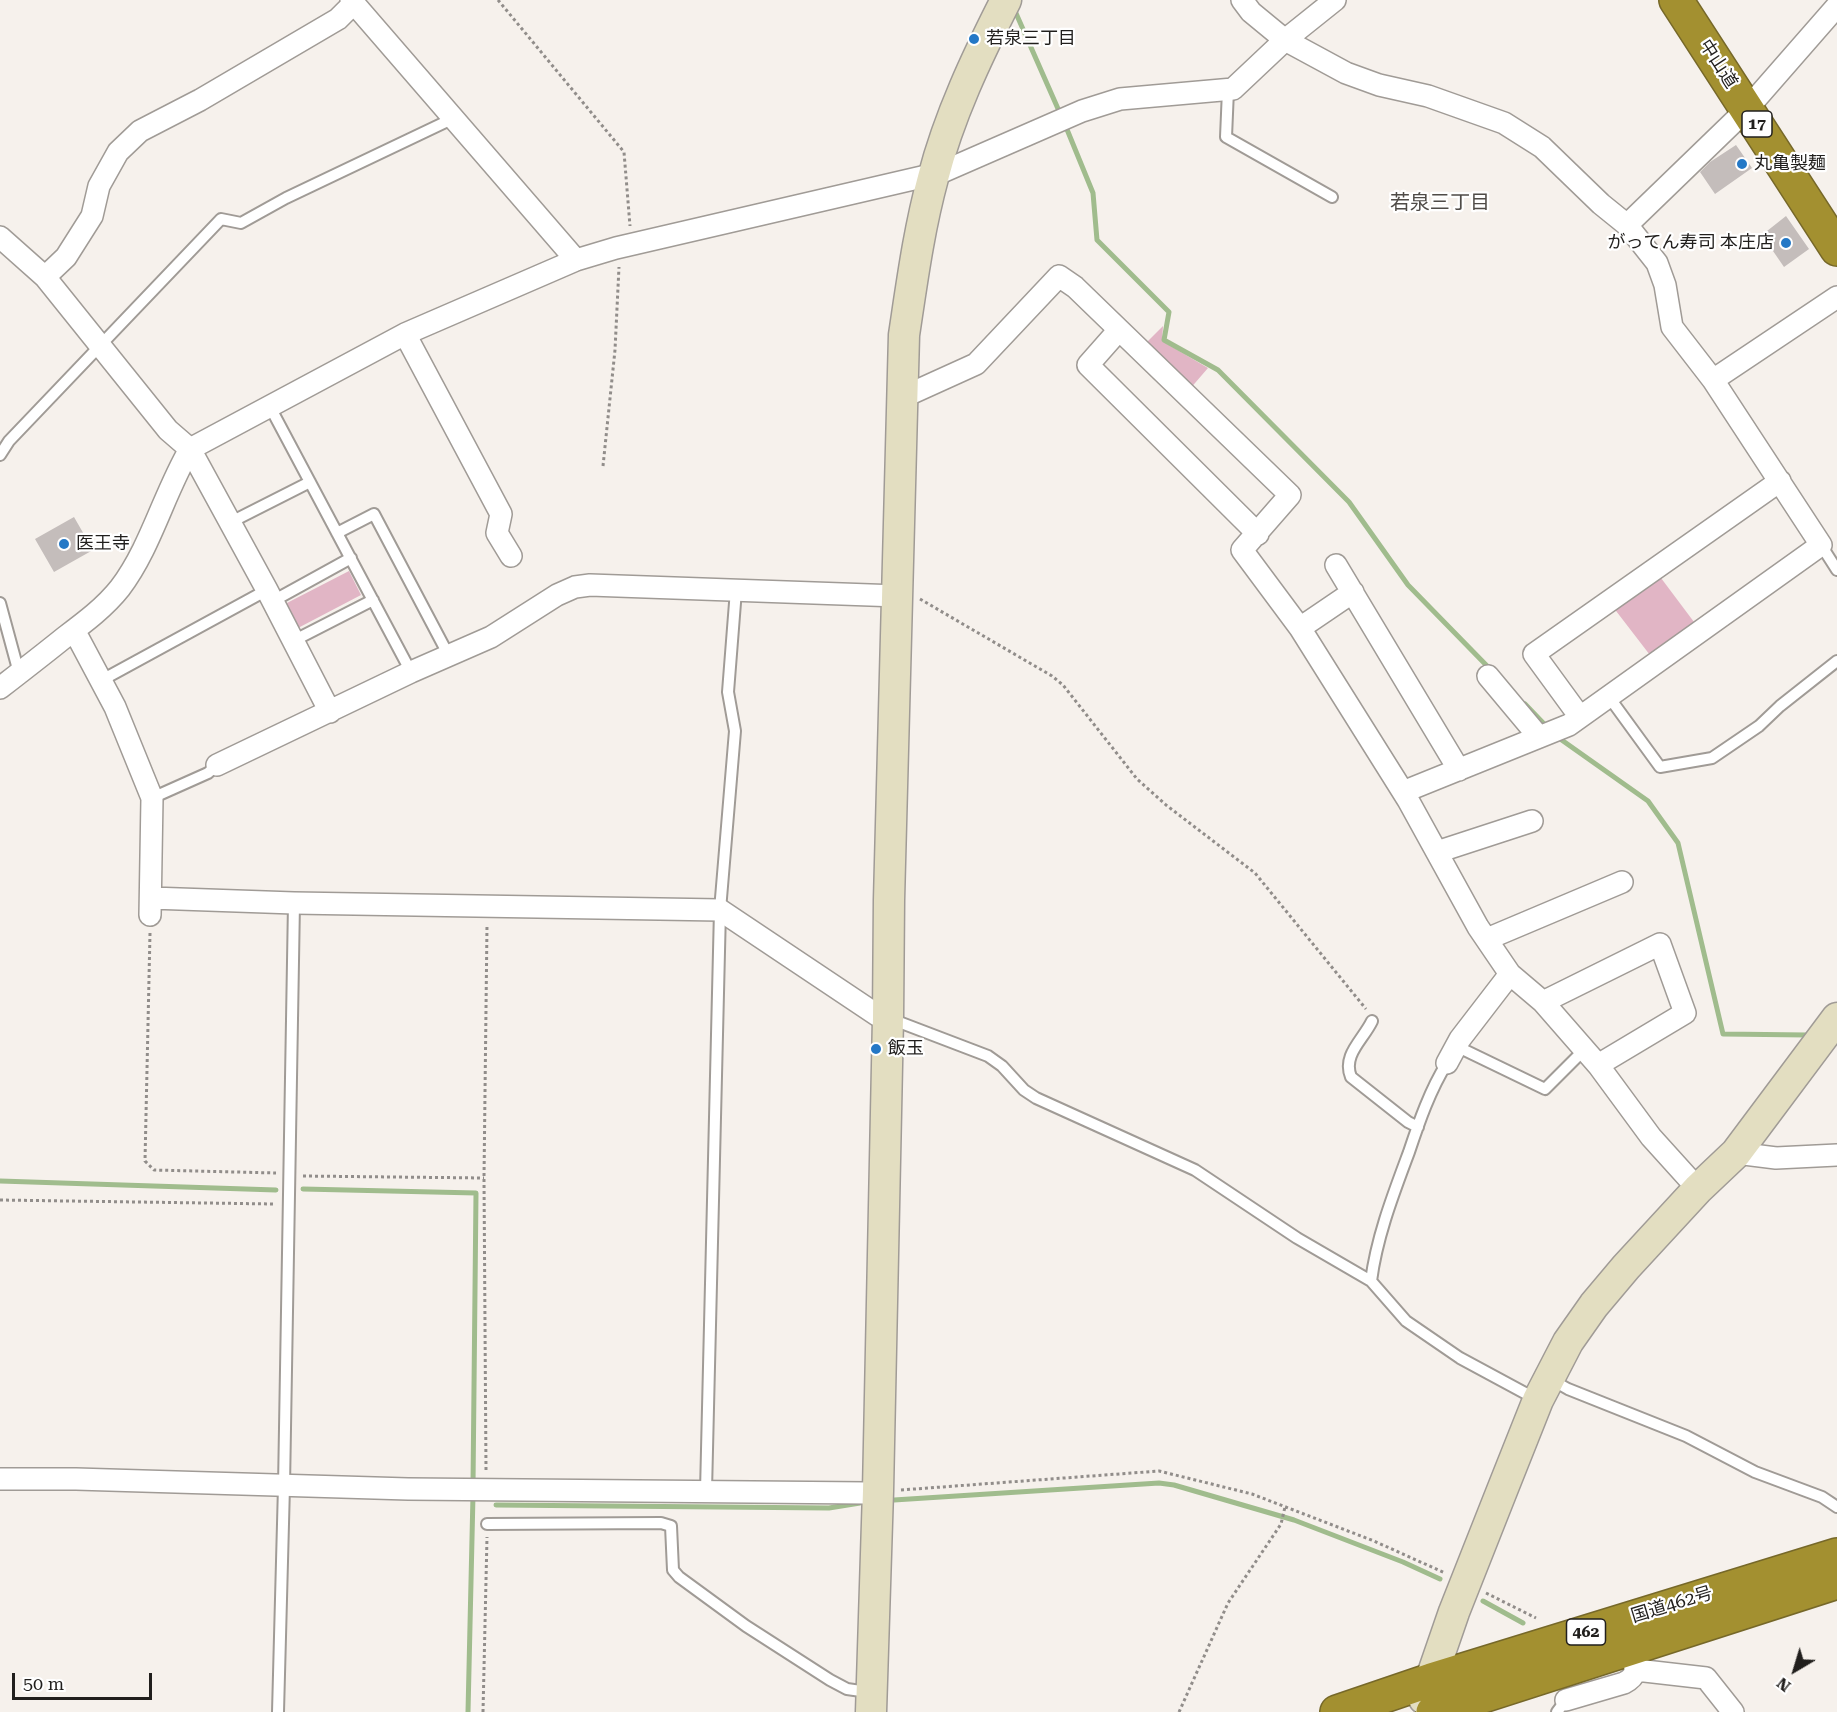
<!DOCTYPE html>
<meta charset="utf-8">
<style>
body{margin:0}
#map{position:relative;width:1837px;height:1712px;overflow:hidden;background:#f6f1ec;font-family:"Roboto Serif",serif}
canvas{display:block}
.north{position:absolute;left:1765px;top:1640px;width:60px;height:60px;-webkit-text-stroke:4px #fff;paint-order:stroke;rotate:218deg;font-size:16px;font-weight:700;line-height:24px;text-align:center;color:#211f1d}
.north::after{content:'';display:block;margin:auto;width:21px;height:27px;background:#211f1d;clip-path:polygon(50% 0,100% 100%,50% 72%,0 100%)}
.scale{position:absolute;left:12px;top:1673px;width:140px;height:27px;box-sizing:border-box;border:3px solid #211f1d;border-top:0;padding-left:8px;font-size:18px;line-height:21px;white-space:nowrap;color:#211f1d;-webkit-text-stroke:4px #fff;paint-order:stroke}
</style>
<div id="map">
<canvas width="1837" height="1712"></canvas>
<div class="north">N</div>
<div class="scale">50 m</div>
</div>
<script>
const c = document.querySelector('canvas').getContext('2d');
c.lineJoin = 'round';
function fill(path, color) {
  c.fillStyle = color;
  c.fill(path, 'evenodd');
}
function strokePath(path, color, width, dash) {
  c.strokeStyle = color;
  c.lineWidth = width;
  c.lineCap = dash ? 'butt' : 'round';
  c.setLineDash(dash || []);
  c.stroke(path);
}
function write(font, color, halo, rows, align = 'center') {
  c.font = font + ' "Roboto Serif","Noto Sans JP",serif';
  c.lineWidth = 4.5;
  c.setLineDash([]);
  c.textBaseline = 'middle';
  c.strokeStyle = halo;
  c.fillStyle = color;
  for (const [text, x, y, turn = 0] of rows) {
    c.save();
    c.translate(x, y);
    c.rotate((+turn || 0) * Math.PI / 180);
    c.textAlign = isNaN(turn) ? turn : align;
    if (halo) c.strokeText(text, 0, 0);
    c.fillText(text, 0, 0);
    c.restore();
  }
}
const green = new Path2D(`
 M1163,326L1162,341L1208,368L1189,390L1144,345Z
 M349,571L361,595L298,628L285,604Z
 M1658,574L1697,626L1653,659L1613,607Z`);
const stream = new Path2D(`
 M1015,11L1059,111
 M1066,127L1093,193L1097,240L1169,312L1164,340L1218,370L1349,502L1408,585L1491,670
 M1525,704L1547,727
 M1556,736L1648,801L1678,843L1723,1034L1807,1035
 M0,1181L276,1190
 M303,1189L476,1193L473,1485
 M894,1500L1159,1483L1174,1485L1294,1520L1403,1562L1440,1579
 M496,1505L829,1508L860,1503
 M1483,1601L1523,1623
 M468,1712L473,1495`);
const building = new Path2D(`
 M1736,145L1752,168L1715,194L1700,172L1710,162Z
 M1786,216L1809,249L1784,267L1762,235Z
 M74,517L93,550L54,572L35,539Z`);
const path = new Path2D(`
 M498,0L624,152L630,226
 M603,466L615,350L619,267
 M920,599L1052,676L1063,685L1137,779L1166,805L1255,873L1366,1009
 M150,933L145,1161L154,1170L276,1173
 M303,1176L484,1178
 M0,1200L274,1204
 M486,1470L484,1178L487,925
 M901,1490L1159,1471L1252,1494L1374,1541L1445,1573
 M1486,1593L1536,1618
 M483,1712L487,1537
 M1179,1712L1228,1603L1281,1524L1285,1507`);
const lane = new Path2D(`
 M1228,90L1226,137L1332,197
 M269,405L411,672
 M0,455L9,441L221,219L241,223L286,198L454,118
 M231,522L310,482
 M337,533L374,514L449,656
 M1821,545L1837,570
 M273,601L351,558
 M0,603L19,673
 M293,641L373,600
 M102,680L267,590
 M1609,697L1660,767L1712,758L1759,726L1780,706L1837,661
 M152,798L208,773L217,765
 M891,1019L988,1056L1002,1066L1024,1090L1036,1098L1195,1170L1297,1238L1371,1281L1406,1321L1460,1358L1536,1399
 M1372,1021C1363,1040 1342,1055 1351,1077L1408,1122L1418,1127
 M1456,1046L1545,1089L1584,1050
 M1371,1281C1377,1236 1393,1195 1409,1152C1419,1122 1430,1090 1447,1063
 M1552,1380L1568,1389L1686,1436L1755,1472L1822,1497L1837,1507
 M706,1491L720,910L735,731L728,692L736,590
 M487,1524L661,1523L671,1526L673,1570L679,1577L746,1626L830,1680L847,1689L868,1692
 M278,1712L284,1486L294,903
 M1557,1712L1566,1700`);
const street = new Path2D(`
 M351,0L576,260
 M1242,0L1251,12L1285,40L1346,73L1379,85L1428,96L1504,123L1542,147L1601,204L1627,225L1657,263L1665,285L1672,327L1713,380L1821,545L1569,725L1403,792
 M1627,225L1747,109L1837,6
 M0,237L45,277L168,430L190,449L267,590L330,712
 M45,277L66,257L92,216L99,186L118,152L140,131L200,100L338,19L354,3
 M1118,331L1088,365L1258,534
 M405,334L501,514L497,533L511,556
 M1713,380L1837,297
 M901,398L976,364L1059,276L1075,287L1290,495L1242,550L1300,628L1408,800L1478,927L1510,974L1543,1002L1598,1065L1651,1137L1698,1189
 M1336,565L1459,770
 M1300,628L1353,592
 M74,630L115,707L152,798L150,915
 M1488,676L1539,737
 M0,688C22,671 44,654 65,637C85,622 105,607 120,588C151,547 164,493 190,449L405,334L576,260L616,248L922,177L933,176L1082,111L1120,99L1233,89L1285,40L1335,0
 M1580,717L1534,654L1780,481
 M217,765L411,672L491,637L557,595L575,587L590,585L898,596
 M1437,852L1532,821
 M151,898L294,903L720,910L877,1015L888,1018
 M1487,939L1622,882
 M1543,1002L1660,944L1685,1013L1598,1065
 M1447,1063L1460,1039L1510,974
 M1736,1153L1776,1158L1837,1155
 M0,1479H76L408,1489L867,1493L878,1491
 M1636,1670L1706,1678L1733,1712
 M1566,1700L1624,1683C1637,1676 1636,1671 1633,1658`);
const secondary = new Path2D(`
 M1424,1699L1454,1612L1503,1488L1538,1400L1568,1342L1594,1305L1626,1267L1698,1189L1736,1153L1837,1018
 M871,1712L878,1491L888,1018L889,900L904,335C912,282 919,229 933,178C949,116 977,57 1006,0`);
const highway = new Path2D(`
 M1676,0L1837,249
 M1337,1712L1431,1680L1837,1555
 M1433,1712L1837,1582`);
const markers = [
 [974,39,6,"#2478c6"],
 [1742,164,6,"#2478c6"],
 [1786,243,6,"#2478c6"],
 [64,544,6,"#2478c6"],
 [876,1049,6,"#2478c6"]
];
const shields = [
 [1757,124,30],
 [1586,1632,39]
];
const shieldNames = [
 ["17",1757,124],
 ["462",1586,1632]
];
const poiNames = [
 ["若泉三丁目",986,39],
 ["丸亀製麺",1754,164],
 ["がってん寿司 本庄店",1774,243,"right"],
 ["医王寺",76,544],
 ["飯玉",888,1049]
];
const streetNames = [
 ["中山道",1718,64,57],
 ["国道462号",1672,1605,-17]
];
const neighbourhoodNames = [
 ["若泉三丁目",1440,203]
];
fill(green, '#e1b5c5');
strokePath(stream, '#a0bc8d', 5);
fill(building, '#c4bdbb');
strokePath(lane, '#a09b96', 14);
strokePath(street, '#a09b96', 24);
strokePath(secondary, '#a09b96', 33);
strokePath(highway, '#766829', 36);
strokePath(path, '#918d8a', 3, [3, 3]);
strokePath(lane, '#fff', 10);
strokePath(street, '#fff', 21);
strokePath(secondary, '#e3dec1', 30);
strokePath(highway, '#a39030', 33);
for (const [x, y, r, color] of markers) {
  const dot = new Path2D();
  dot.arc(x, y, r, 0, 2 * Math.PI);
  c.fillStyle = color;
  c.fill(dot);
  strokePath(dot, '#fff', 2);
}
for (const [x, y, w] of shields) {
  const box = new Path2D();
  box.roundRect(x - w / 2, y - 13, w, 26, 4.5);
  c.fillStyle = '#fff';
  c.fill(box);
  strokePath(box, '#211f1d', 1.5);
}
write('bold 16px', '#211f1d', null, shieldNames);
write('18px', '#211f1d', '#fff', poiNames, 'left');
write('18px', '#211f1d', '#fff', streetNames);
write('20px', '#4f4b47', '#fff', neighbourhoodNames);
</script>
